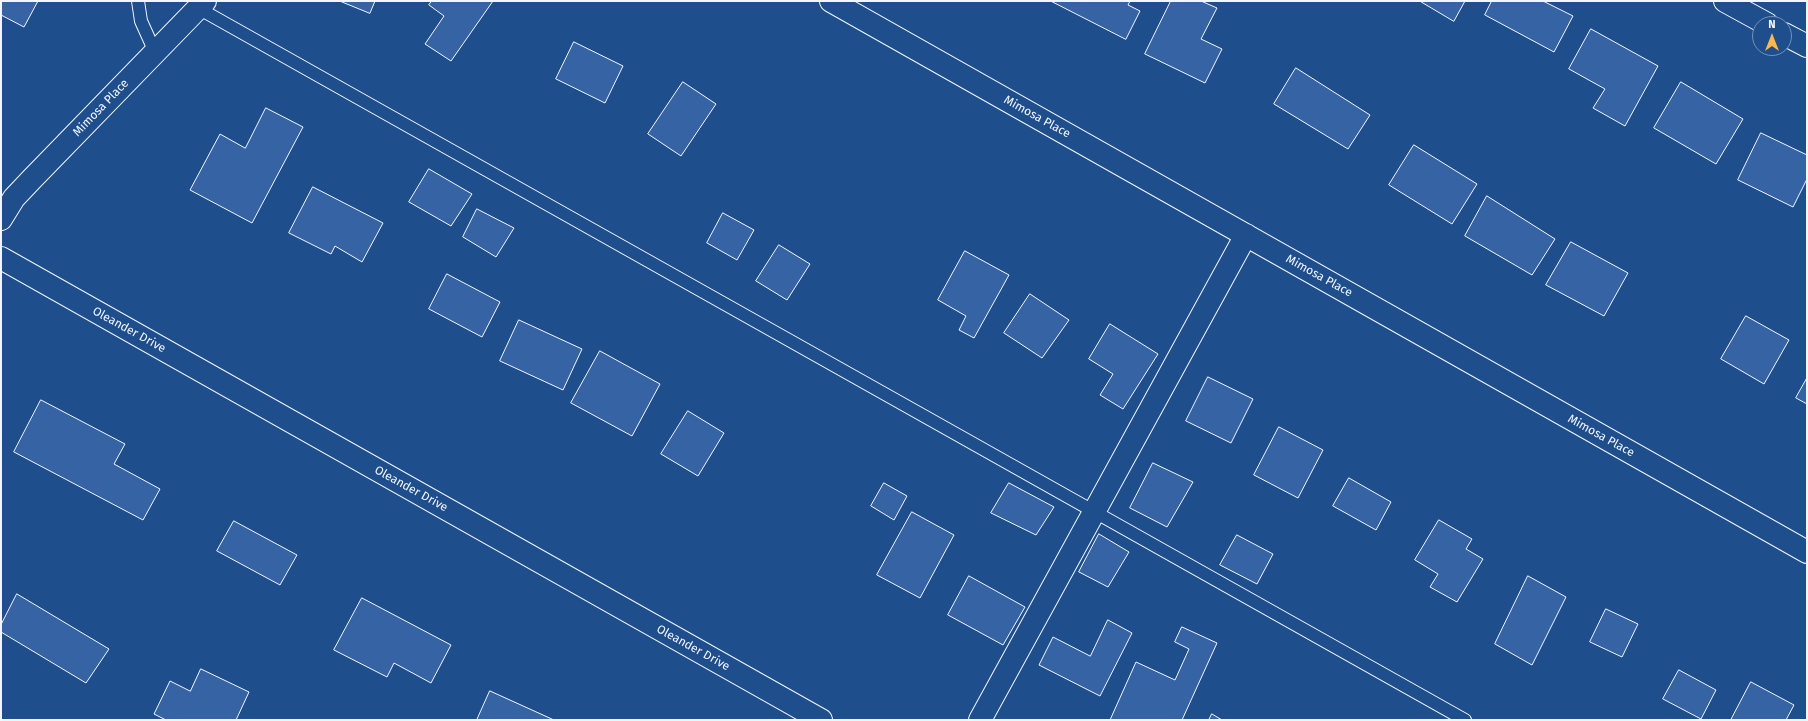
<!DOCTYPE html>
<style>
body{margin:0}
#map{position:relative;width:1808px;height:721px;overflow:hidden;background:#1f4e8c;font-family:"Fira Sans",sans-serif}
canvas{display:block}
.frame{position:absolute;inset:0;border:2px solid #f2f6ff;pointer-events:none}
.north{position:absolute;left:1752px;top:16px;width:40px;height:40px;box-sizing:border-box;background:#1f4e8c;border:1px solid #7391ba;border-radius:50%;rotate:0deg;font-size:11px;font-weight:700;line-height:16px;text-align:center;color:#f2f6ff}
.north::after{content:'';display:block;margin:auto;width:14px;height:18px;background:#ffb74d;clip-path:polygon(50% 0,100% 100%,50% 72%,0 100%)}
</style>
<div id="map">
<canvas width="1808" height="721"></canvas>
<div class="frame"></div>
<div class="north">N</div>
</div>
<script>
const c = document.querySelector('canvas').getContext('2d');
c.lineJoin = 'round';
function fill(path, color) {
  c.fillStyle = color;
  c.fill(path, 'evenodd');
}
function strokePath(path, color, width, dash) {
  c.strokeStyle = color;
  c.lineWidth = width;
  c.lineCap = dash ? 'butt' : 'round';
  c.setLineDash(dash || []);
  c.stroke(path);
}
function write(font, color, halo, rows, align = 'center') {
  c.font = font + ' "Fira Sans",sans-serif';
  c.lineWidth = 3;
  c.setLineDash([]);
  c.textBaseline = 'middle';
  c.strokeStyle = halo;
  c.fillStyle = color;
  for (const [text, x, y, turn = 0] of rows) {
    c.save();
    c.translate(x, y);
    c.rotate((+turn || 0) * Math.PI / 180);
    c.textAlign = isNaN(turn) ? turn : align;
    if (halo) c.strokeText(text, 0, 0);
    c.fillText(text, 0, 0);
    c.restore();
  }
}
const building = new Path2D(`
 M1,1H38L24,27L1,15Z
 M340,1H375L370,13Z
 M432,1H493L451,61L425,44L444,16L429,5Z
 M1051,1H1130L1128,5L1140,11L1126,39Z
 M1171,1H1201L1217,8L1201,39L1222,49L1205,83L1145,54Z
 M1420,1H1465L1454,21Z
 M1492,1H1543L1573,16L1554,52L1485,15Z
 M1591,29L1658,66L1625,126L1593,108L1605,89L1569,69Z
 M574,42L623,66L605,103L556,79Z
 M1296,68L1370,115L1348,149L1274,104Z
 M683,82L716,104L681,156L648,134Z
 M1681,82L1743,119L1716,164L1654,128Z
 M266,108L303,127L252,223L190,190L220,134L245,148Z
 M1761,133L1807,155V179L1793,207L1738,180Z
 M1414,145L1477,184L1452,224L1389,185Z
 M429,169L472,194L451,226L409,202Z
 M313,187L383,223L362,262L335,246L331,254L289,233Z
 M1487,196L1555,239L1532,275L1465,236Z
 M477,209L514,228L496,257L463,237Z
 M723,213L754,230L737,260L707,243Z
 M1571,242L1628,273L1604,316L1546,285Z
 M779,245L810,264L787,300L756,281Z
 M965,251L1009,275L974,338L959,330L966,316L938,300Z
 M447,274L500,302L482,337L429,309Z
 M1030,294L1069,320L1042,358L1004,333Z
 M1746,316L1789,340L1764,384L1721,359Z
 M519,320L582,349L563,390L500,361Z
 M1110,324L1158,354L1123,409L1100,395L1113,374L1089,359Z
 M600,351L660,384L632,436L571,403Z
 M1208,377L1253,399L1231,443L1186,421Z
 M1807,378V404L1796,398Z
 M41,400L125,444L114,464L160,489L143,520L14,452Z
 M688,411L724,433L698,476L661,454Z
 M1279,427L1323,450L1298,498L1254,475Z
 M1153,463L1193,482L1167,527L1130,508Z
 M1349,478L1391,502L1376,530L1333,506Z
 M884,483L907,496L894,520L871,506Z
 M1009,483L1054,507L1036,535L991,513Z
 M912,512L954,535L920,598L877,575Z
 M1439,520L1472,539L1466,549L1483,559L1457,602L1430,587L1438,574L1415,560Z
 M234,521L297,555L280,585L217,551Z
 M1099,534L1129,552L1108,587L1079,572Z
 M1237,535L1273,554L1257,584L1220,565Z
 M969,576L1025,607L1003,645L948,615Z
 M1528,576L1566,597L1532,665L1495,644Z
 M17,594L109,649L86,683L1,632V625Z
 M362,598L451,645L431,683L394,663L387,677L334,650Z
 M1606,609L1638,624L1622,657L1590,642Z
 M1108,620L1132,633L1100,696L1039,665L1053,637L1090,656Z
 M1182,627L1217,643L1182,720H1110L1136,662L1175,680L1189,649L1175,642Z
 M201,669L249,692L236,720H166L154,714L170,681L190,691Z
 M1679,670L1716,690L1701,719L1663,699Z
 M1751,682L1794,705L1786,720H1731Z
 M490,691L554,720H477Z
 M1212,714L1222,720H1209Z`);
const lane = new Path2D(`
 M138,1L141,21L155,52
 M198,8L1465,720`);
const street = new Path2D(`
 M831,1L1807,552
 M1725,1L1767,24
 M1784,34L1807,46
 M1,219L14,198L31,180L205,1
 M980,720L1246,235`);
const primary = new Path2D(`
 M1,258L821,720`);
const streetNames = [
 ["Mimosa Place",101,108,-46],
 ["Mimosa Place",1037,117,29],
 ["Mimosa Place",1319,276,29],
 ["Oleander Drive",129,330,29],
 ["Mimosa Place",1601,436,29],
 ["Oleander Drive",411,489,29],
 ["Oleander Drive",693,648,29]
];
fill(building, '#3563a3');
strokePath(building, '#f2f6ff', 1);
strokePath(lane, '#f2f6ff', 14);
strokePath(street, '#f2f6ff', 24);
strokePath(primary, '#f2f6ff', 24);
strokePath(lane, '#1f4e8c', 12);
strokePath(street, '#1f4e8c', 22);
strokePath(primary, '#1f4e8c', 22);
write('12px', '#f2f6ff', '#1f4e8c', streetNames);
</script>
